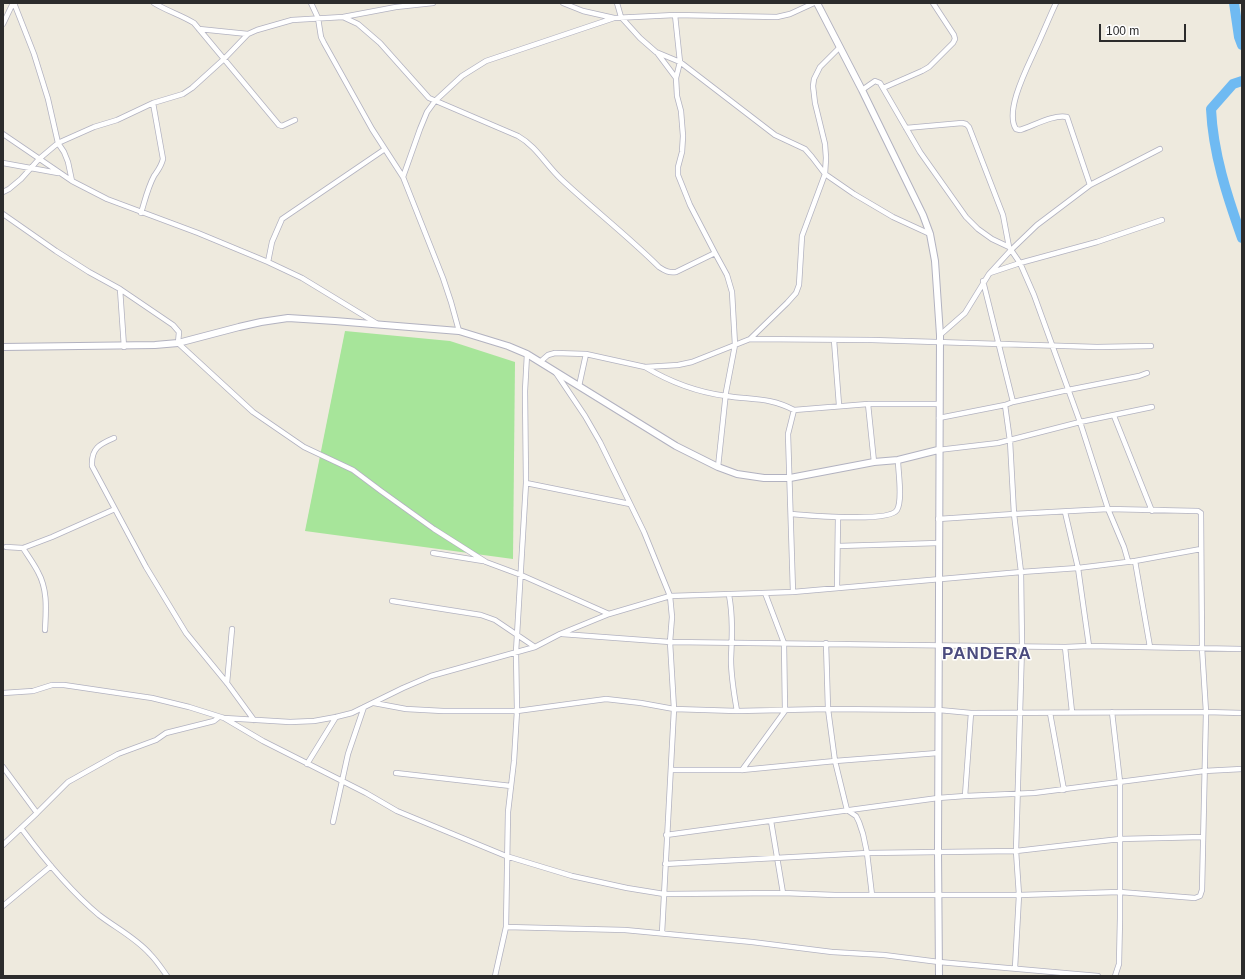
<!DOCTYPE html>
<style>
body{margin:0}
#map{position:relative;width:1245px;height:979px;overflow:hidden;background:#eeeade;font-family:Helvetica,sans-serif}
canvas{display:block}
.frame{position:absolute;inset:0;border:4px solid #2c2c2c;pointer-events:none}
.scale{position:absolute;left:1099px;top:24px;width:87px;height:18px;box-sizing:border-box;border:2px solid #2c2c2c;border-top:0;padding-left:5px;font-size:12px;line-height:14px;white-space:nowrap;color:#2c2c2c;-webkit-text-stroke:3px #fff;paint-order:stroke}
</style>
<div id="map">
<canvas width="1245" height="979"></canvas>
<div class="frame"></div>
<div class="scale">100 m</div>
</div>
<script>
const c = document.querySelector('canvas').getContext('2d');
c.lineJoin = 'round';
function fill(path, color) {
  c.fillStyle = color;
  c.fill(path, 'evenodd');
}
function strokePath(path, color, width, dash) {
  c.strokeStyle = color;
  c.lineWidth = width;
  c.lineCap = dash ? 'butt' : 'round';
  c.setLineDash(dash || []);
  c.stroke(path);
}
function write(font, color, halo, rows, align = 'center') {
  c.font = font + ' Helvetica,sans-serif';
  c.lineWidth = 3;
  c.setLineDash([]);
  c.textBaseline = 'middle';
  c.strokeStyle = halo;
  c.fillStyle = color;
  for (const [text, x, y, turn = 0] of rows) {
    c.save();
    c.translate(x, y);
    c.rotate((+turn || 0) * Math.PI / 180);
    c.textAlign = isNaN(turn) ? turn : align;
    if (halo) c.strokeText(text, 0, 0);
    c.fillText(text, 0, 0);
    c.restore();
  }
}
const green = new Path2D(`
 M345,331L450,341L515,362L513,559L305,531Z`);
const river = new Path2D(`
 M1234,3L1239,37L1242,45
 M1242,81L1233,84L1211,109C1213,153 1227,196 1242,238`);
const minor = new Path2D(`
 M14,3L34,54L48,99L58,143L64,152L68,162L72,181
 M154,3C167,11 181,15 194,23L279,125L282,126L295,120
 M311,3L318,18L321,37L324,43L372,129L403,177L443,278L451,302L459,331
 M563,3L583,11L614,18L675,15L777,17L790,14L814,3
 M617,3L621,17L640,38L656,52L680,62L775,135L805,149L812,157L825,174L854,194L893,217L930,234
 M1056,3C1049,18 1043,33 1036,48C1028,66 1004,111 1016,129L1020,130C1033,126 1054,114 1067,117L1090,185
 M675,15L680,62L676,78L677,96L681,111L683,136L682,152L678,167V175L690,205L715,253
 M343,17L358,24L380,43L429,98L518,136C536,146 546,165 561,179C593,209 628,236 659,267C665,271 669,273 676,272L715,253L727,275L732,292L735,345L726,392L718,467
 M3,24L13,3
 M199,29L248,34
 M658,54L676,78
 M883,88L922,71L929,67L953,43L955,39L954,35L933,3
 M862,90L875,81L880,83L920,152L966,217L978,229L992,239L1009,247
 M906,128L962,123L966,124L969,127L1003,215L1009,247L1020,263L1034,295L1080,422L1108,509L1124,547L1128,561
 M3,134L72,181L107,199L198,233L268,262L302,278L376,323
 M3,163L58,173
 M403,177L420,129L427,112L435,101L462,76L486,61L614,18
 M3,192L9,189L21,179L39,159L58,143L94,127L117,120L153,103L183,94L192,88L224,59L248,34L257,30L292,20L343,17L396,7L433,3
 M141,213C145,200 148,187 154,176C158,170 161,167 163,159L153,103
 M3,214L56,251L89,272L120,289L173,325L179,332L178,343L253,412L304,447L353,470L381,491L434,529L486,562L521,575L609,614
 M268,262L272,242L282,219L385,149
 M990,273L1020,263L1097,242L1162,220
 M983,281L1013,402
 M120,289L124,347
 M940,335L965,313L989,274L1011,250L1037,225L1090,185L1160,149
 M750,339L872,340L1097,347L1151,346
 M834,340L839,405
 M527,354L525,391L526,483L516,652L517,711L514,761L508,812L506,927L625,930L752,942L832,952L884,955L939,962L1098,976
 M540,362L548,355L555,353L586,354L645,367L678,365L692,362L750,339L787,303L796,293L799,285L802,236L825,174L826,158L825,144L815,103L813,86L814,79L820,67L840,47
 M645,367C670,382 696,392 726,396C751,400 770,397 794,410
 M556,373L585,416L600,442L644,532L670,596L672,617L670,642L674,709L662,933
 M579,386L586,354
 M868,404L874,462
 M1005,405L1010,441L1014,514L1021,572L1022,645L1016,851L1019,895L1015,968
 M1114,416L1152,511
 M939,418L1005,405L1013,402L1068,390L1139,376L1147,373
 M114,438C100,444 91,448 92,466L146,567L186,633L227,683L254,720
 M938,450L998,443L1080,422L1152,407
 M526,483L630,504
 M1065,512L1078,568L1089,646
 M791,514C808,515 889,523 897,510C903,500 898,472 898,460
 M838,546L939,543
 M6,547L23,548L52,537L115,509
 M23,548C28,556 34,564 38,572C48,590 46,610 45,630
 M433,553L483,561
 M1135,561L1150,647
 M837,588L838,517
 M793,592L788,434L794,410L868,404H939
 M729,595C733,616 732,638 731,659C731,677 734,694 737,711
 M392,601L481,615L495,620L535,647
 M562,634L670,642L1065,647L1089,646L1242,649
 M826,643L828,709L835,761L847,810L856,816L859,822L863,834L867,853L872,895
 M1065,647L1072,712
 M227,683L232,629
 M3,693L33,691L52,685H64L152,698L189,707L224,718L290,722L314,721L336,717L352,713L403,688L431,676L535,647L560,634L609,614L670,596L793,592L1021,572L1078,568L1135,561L1201,549
 M374,703L406,709L443,711H517L606,699L641,703L674,709L737,711L828,709L939,710L971,713L1206,712L1242,713
 M1112,712L1120,782V918L1119,964L1115,976
 M1050,713L1064,790
 M224,718L263,741L366,793L397,811L506,856L572,876L627,888L664,894L783,893L835,895H1019L1120,892L1195,898L1200,896L1202,890L1206,712L1202,648L1201,513L1198,511L1108,509L1014,514L938,519
 M307,764L336,717
 M3,767L37,813L3,845
 M671,770H742L835,761L938,753
 M742,770L785,711L784,643L765,593
 M396,773L511,786
 M965,796L971,713
 M37,813L68,782L118,754L156,740L166,733L214,721L219,717
 M771,821L783,893
 M333,822L348,754L364,707
 M21,828C44,859 69,890 99,915C116,928 136,938 150,954C157,961 162,969 167,976
 M666,835L938,798L965,796L1034,793L1204,771L1242,769
 M665,864L867,853L1016,851L1120,839L1203,837
 M3,906L51,866
 M495,976L506,927`);
const tertiary = new Path2D(`
 M817,3L862,90L923,215L930,234L935,261L940,335L938,851L939,976
 M3,347L155,345L178,343L239,327L261,322L288,318L335,321L459,331L508,346L527,354L676,446L718,467L737,474L764,478H790L874,462L898,460L938,450`);
const districtNames = [
 ["PANDERA",987,654]
];
fill(green, '#a7e59a');
strokePath(river, '#6fbaf2', 10);
strokePath(minor, '#b2b2c0', 6);
strokePath(tertiary, '#b2b2c0', 8);
strokePath(minor, '#fff', 4.5);
strokePath(tertiary, '#fff', 6);
c.letterSpacing = '1px';
write('bold 17px', '#4b4b7e', '#fff', districtNames);
c.letterSpacing = '0px';
</script>
